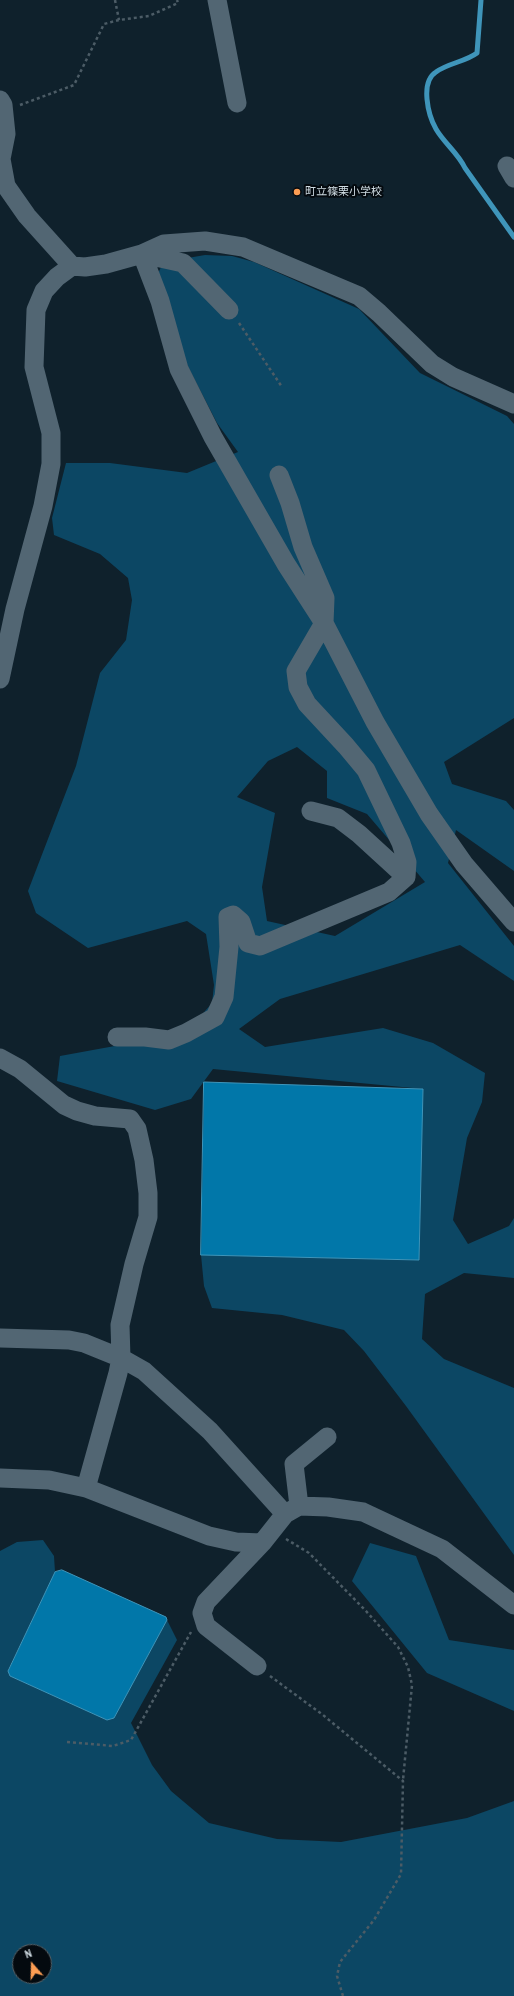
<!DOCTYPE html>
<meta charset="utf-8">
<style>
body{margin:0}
#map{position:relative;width:514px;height:1996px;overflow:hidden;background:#0f212c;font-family:"Archivo Narrow",sans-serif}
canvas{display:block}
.north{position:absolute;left:12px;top:1944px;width:40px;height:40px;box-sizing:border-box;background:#040a0f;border:1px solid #555e63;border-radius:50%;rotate:340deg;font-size:11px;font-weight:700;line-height:16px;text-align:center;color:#cfdbe2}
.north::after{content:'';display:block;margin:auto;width:14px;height:18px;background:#fc9d53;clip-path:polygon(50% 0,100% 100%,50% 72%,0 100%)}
</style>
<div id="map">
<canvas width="514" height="1996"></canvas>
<div class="north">N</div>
</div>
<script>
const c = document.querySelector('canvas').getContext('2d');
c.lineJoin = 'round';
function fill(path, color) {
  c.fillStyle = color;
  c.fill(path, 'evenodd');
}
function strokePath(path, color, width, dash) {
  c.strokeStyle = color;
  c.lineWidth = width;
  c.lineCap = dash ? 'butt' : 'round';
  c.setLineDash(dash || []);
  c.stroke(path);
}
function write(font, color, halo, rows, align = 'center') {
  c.font = font + ' "Archivo Narrow","Noto Sans JP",sans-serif';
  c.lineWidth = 4;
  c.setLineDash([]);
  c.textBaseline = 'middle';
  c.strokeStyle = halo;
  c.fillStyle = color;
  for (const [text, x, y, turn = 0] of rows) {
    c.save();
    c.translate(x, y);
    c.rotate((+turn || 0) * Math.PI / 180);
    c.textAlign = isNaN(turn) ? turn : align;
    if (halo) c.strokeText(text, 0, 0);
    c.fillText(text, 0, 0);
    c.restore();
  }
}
const green = new Path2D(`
 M205,255L232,256L254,262L359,309L420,373L507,416L514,424V718L444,762L452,784L506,801L514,810V871L456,830L448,863L514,946V981L460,945L280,999L239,1029L265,1047L383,1028L433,1043L485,1073L482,1102L467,1138L453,1220L468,1244L509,1226L514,1218V1278L464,1273L425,1294L422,1339L444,1359L514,1388V1555L406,1406L364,1351L344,1330L282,1315L212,1308L204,1286L201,1255L419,1260L423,1089L213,1069L191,1099L155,1110L57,1081L60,1056L186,1033L212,1003L214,985L206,934L187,921L88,948L36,913L28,891L76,766L100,673L126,640L132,600L128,578L100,554L54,535L52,518L66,463H110L187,473L238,452L217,423L179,349L156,278L161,267L182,259ZM297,747L327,771V798L367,814L425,882L335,936L267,921L262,887L275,813L237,797L268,761Z
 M43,1540L54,1556L55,1572L8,1670L10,1676L107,1720L114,1718L167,1620L177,1640L131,1723L152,1765L171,1791L209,1823L277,1839L341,1842L467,1818L514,1801V1996H0V1551L17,1542ZM20,1952H44V1976H20Z
 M370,1543L416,1556L449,1640L514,1650V1711L427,1673L352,1581Z`);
const water = new Path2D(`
 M204,1082L423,1089L419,1260L201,1255Z
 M62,1570L166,1617L167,1620L114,1718L107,1720L10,1676L8,1671L55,1572Z`);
const stream = new Path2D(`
 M481,0L477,53C465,62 448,63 436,72C420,82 428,115 436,129C444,143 458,153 465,168L514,237`);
const path = new Path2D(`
 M115,0L119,20
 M20,105L74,85L104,24L119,20L149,16L178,3L177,0
 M239,323L282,387
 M286,1539L309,1553L366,1611L398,1647L408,1667L412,1685L403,1780
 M270,1676L323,1715L403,1781L401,1874L374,1920L340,1962L337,1976L343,1996
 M67,1742L113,1746L131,1740L191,1632`);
const minor = new Path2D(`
 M217,0L237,103
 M0,100L3,105L6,134L1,159L6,186L27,216L72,266
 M507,166L514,178
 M142,254L160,301L179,369L213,437L286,564L324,623L375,722L429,814L464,864L514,922
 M142,254L183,263L229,310
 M0,679L15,609L43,506L51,464V433L34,367L36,310L44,291L57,277L72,266L85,267L106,264L142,254L164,244L205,241L243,247L359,296L379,313L432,364L453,377L514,404
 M311,811L338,818L359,834L406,877
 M117,1037H145L169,1040L186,1033L215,1017L224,997L229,947L228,917L233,915L241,922L248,943L260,946L389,892L406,877L407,862L401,843L366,770L346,746L307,704L298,687L296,671L324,623L325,598L303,547L290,503L279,475
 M0,1058L20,1069L64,1105L77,1111L95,1116L130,1119L137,1129L144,1160L148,1193V1217L134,1264L120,1325L121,1358L118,1373L86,1488
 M0,1338L69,1340L84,1343L121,1358L144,1371L210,1431L285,1514
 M0,1478L49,1480L86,1488L209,1536L236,1542L262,1543
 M299,1506L294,1464L327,1437
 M257,1666L206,1626L202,1613L206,1602L262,1543L285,1514L299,1506L328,1507L363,1512L442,1549L514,1605`);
const markers = [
 [297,192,4,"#fc9d53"]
];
const poiNames = [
 ["町立篠栗小学校",305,192]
];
fill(green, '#0c4764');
fill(water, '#0177a9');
strokePath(water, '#3f95ba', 1);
strokePath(stream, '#3f95ba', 5);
strokePath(path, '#4c5c66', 2.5, [3, 3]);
strokePath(minor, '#526673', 19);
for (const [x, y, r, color] of markers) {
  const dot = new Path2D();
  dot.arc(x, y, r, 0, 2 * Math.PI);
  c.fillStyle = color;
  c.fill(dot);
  strokePath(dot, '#040a0f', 1.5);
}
write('11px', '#cfdbe2', '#040a0f', poiNames, 'left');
</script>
